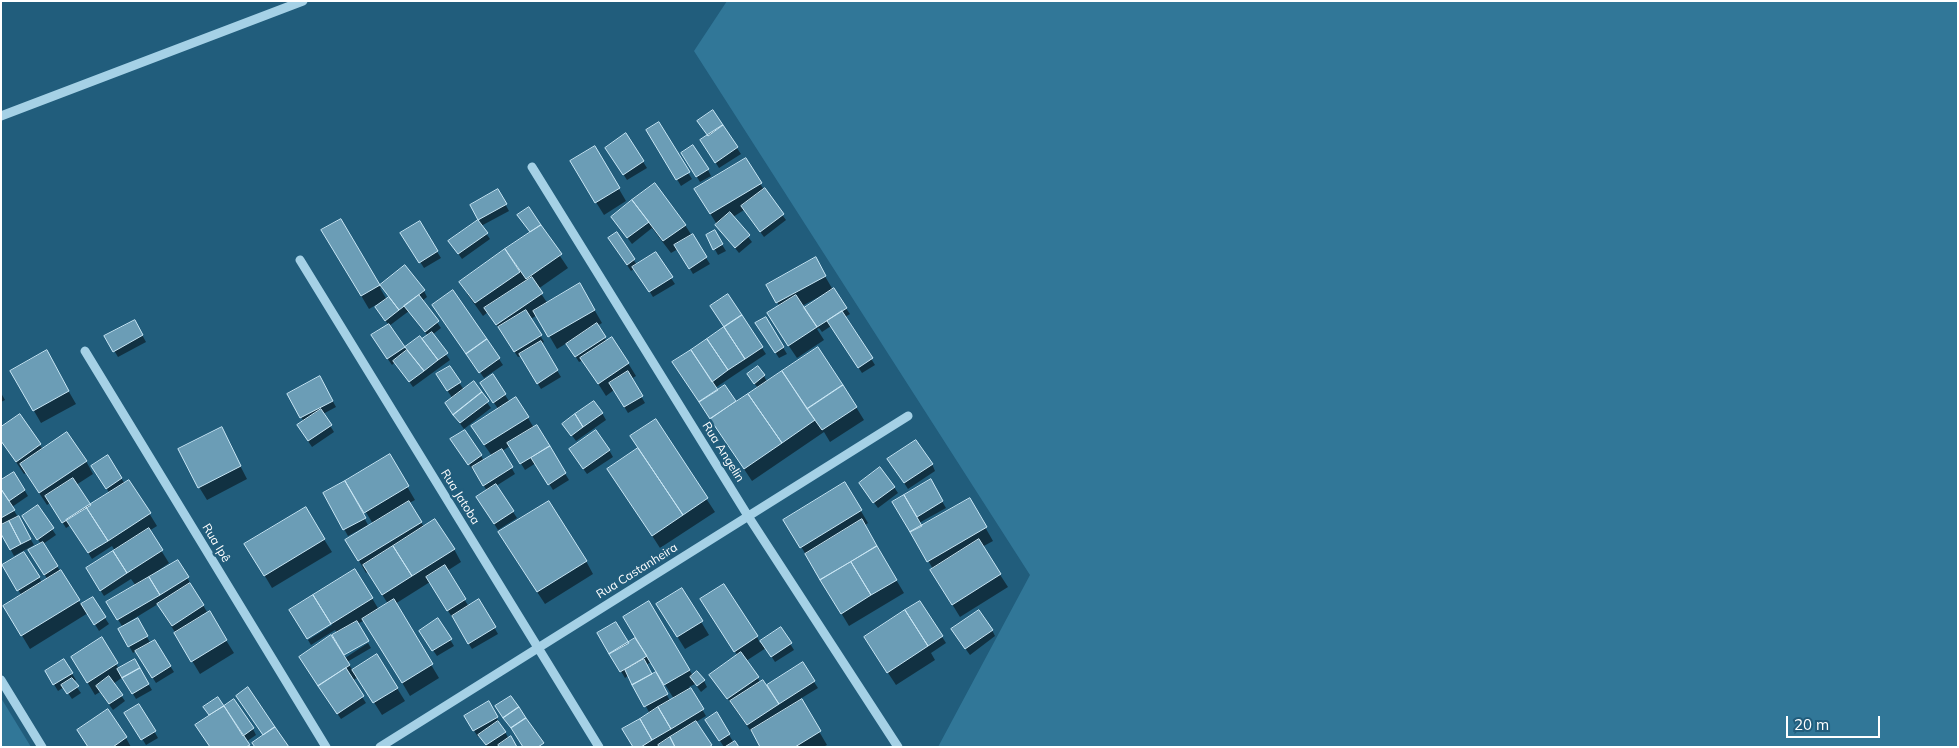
<!DOCTYPE html>
<meta charset="utf-8">
<style>
body{margin:0}
#map{position:relative;width:1959px;height:748px;overflow:hidden;background:#215d7c;font-family:Mulish,sans-serif}
canvas{display:block}
.frame{position:absolute;inset:0;border:2px solid #fff;pointer-events:none}
.scale{position:absolute;left:1786px;top:716px;width:94px;height:22px;box-sizing:border-box;border:2px solid #fff;border-top:0;padding-left:6px;font-size:15px;line-height:18px;white-space:nowrap;color:#fff;-webkit-text-stroke:4px #215d7c;paint-order:stroke}
</style>
<div id="map">
<canvas width="1959" height="748"></canvas>
<div class="frame"></div>
<div class="scale">20 m</div>
</div>
<script>
const c = document.querySelector('canvas').getContext('2d');
c.lineJoin = 'round';
function fill(path, color) {
  c.fillStyle = color;
  c.fill(path, 'evenodd');
}
function strokePath(path, color, width, dash) {
  c.strokeStyle = color;
  c.lineWidth = width;
  c.lineCap = dash ? 'butt' : 'round';
  c.setLineDash(dash || []);
  c.stroke(path);
}
function write(font, color, halo, rows, align = 'center') {
  c.font = font + ' Mulish,sans-serif';
  c.lineWidth = 5;
  c.setLineDash([]);
  c.textBaseline = 'middle';
  c.strokeStyle = halo;
  c.fillStyle = color;
  for (const [text, x, y, turn = 0] of rows) {
    c.save();
    c.translate(x, y);
    c.rotate((+turn || 0) * Math.PI / 180);
    c.textAlign = isNaN(turn) ? turn : align;
    if (halo) c.strokeText(text, 0, 0);
    c.fillText(text, 0, 0);
    c.restore();
  }
}
const green = new Path2D(`
 M727,1H1958V747H938L1030,575L694,51Z
 M1,698L31,747H1Z`);
const shadow = new Path2D(`
 M712,112L741,154L719,168L706,147Z
 M658,124L692,179L681,186L648,130Z
 M626,135L647,168L627,180L610,154Z
 M595,148L626,201L604,215L579,175Z
 M682,153L708,170L711,176L700,182Z
 M746,160L764,190L786,220L764,237L744,210L733,217L752,242L739,253L721,231L703,202Z
 M498,191L509,211L481,226L490,239L462,259L450,242L480,220L472,205Z
 M612,217L685,225L710,264L693,274L678,249L671,253L652,228L632,244Z
 M340,221L380,287L405,267L424,291L427,297L422,301L441,328L432,335L450,360L413,387L395,362L392,365L376,342L389,325L380,314L384,302L383,301L369,309L323,231ZM381,287L390,297L387,300L380,288ZM409,311L428,336L422,341L420,337L405,349L389,326Z
 M522,221L540,226L568,268L538,289L548,304L580,285L602,323L597,326L607,342L628,363L636,376L631,379L645,403L628,413L614,390L606,396L583,360L579,362L567,343L557,349L537,315L531,319L544,342L541,344L561,377L541,389L521,356L518,357L488,312L483,316L468,295L461,282L531,233Z
 M419,223L441,258L424,268L402,233Z
 M714,232L726,251L718,255L707,235Z
 M616,234L637,265L671,278L675,284L653,297L635,268L631,271L613,245Z
 M815,259L833,290L850,314L845,317L875,365L862,373L831,326L822,332L819,328L817,329L824,340L797,358L776,327L780,307L767,285ZM824,294L825,295L807,314L802,306Z
 M453,291L503,365L484,378L475,365Z
 M765,318L787,354L779,358L760,329Z
 M135,322L146,342L118,357L106,337Z
 M762,348L766,354L715,388L717,391L725,387L736,403L758,388L752,380L764,376L767,382L856,407L864,420L830,442L824,432L752,481L677,369Z
 M46,352L76,404L41,423L11,371Z
 M449,367L464,390L473,383L491,408L464,429L450,410L453,399L441,381Z
 M320,378L336,407L323,414L334,432L312,447L302,432L304,422L289,395Z
 M485,390L505,395L509,401L502,405L503,407L528,418L534,428L536,427L569,480L553,490L536,463L525,470L510,446L502,451L515,474L496,486L517,518L498,530L481,503L487,491L474,469L473,470L455,446L481,456L484,461L492,456L480,439L499,410Z
 M1,393L5,400L1,402Z
 M602,413L606,420L576,441L568,430Z
 M20,415L43,450L86,461L93,474L76,485L90,506L110,494L93,466L107,457L125,484L149,513L157,526L149,531L169,563L152,575L153,576L178,562L207,612L200,616L202,618L209,613L234,653L200,674L158,604L122,626L108,603L136,586L131,579L104,596L87,569L115,551L112,546L92,559L71,525L66,528L50,503L47,505L26,473L24,474L4,444Z
 M655,421L715,512L660,548L609,469L639,449Z
 M228,442L247,479L207,500L199,487Z
 M609,450L613,457L587,474L574,456Z
 M389,456L415,500L409,503L424,527L454,549L461,562L447,571L469,607L479,601L498,634L472,649L430,582L395,604L439,678L410,696L365,620L338,634L335,630L311,645L308,640L332,625V622L372,598L379,610L388,604L368,572L366,573L347,540L373,524L348,482L346,484L368,525L348,536L325,494Z
 M932,464L935,471L908,489L893,466Z
 M14,473L28,496L12,507L34,545L14,556L1,531V481Z
 M930,481L946,508L919,523L922,527L969,499L993,541L982,547L1008,587L960,617L939,583L933,569L894,502Z
 M845,484L868,523L864,526L904,593L849,626L785,520Z
 M894,487L898,493L878,508L864,489Z
 M37,507L56,535L43,544L82,606L92,599L109,624L99,631L88,613L30,649L12,619L22,596L3,566L39,577L42,583L48,580L30,551L41,544L27,522Z
 M305,509L332,552L272,588L246,544Z
 M507,546L586,561L593,574L545,604Z
 M682,590L709,635L685,649L665,617Z
 M920,602L946,643L931,653L935,660L896,685L873,650Z
 M648,603L693,676L704,681L707,687L701,692L695,684L689,687L706,716L696,722L712,747H634L650,714L629,675L625,678L598,633L628,645L637,639ZM651,662L674,699L670,701L656,674L652,676L646,665Z
 M709,613L757,637L760,643L781,629L794,650L775,662L766,648L746,661L761,683L766,687L802,664L818,688L800,699L827,745L823,747H762L711,675L738,656Z
 M137,620L151,644L155,642L174,672L156,683L136,651L133,653L120,630Z
 M438,620L454,646L437,656L424,637Z
 M992,630L995,636L970,655L956,636Z
 M101,639L119,669L134,660L152,690L136,699L123,677L113,684L125,701L113,710L100,692L95,695L80,670Z
 M368,643L371,648L347,662L353,671L377,656L405,701L382,715L358,677L352,681L366,703L341,719L308,670L345,658Z
 M64,661L76,680L73,682L81,693L72,699L64,687L58,691L46,671Z
 M217,699L226,712L253,729L256,735L246,742L249,747H210V716L204,707Z
 M488,703L509,739L496,747H487L480,736L478,737L465,716Z
 M139,705L158,738L146,745L126,713Z
 M108,711L126,738L131,747H88Z
 M716,714L734,743L737,747H724L710,726Z`);
const building = new Path2D(`
 M713,110L723,125L708,136L697,121Z
 M659,122L690,172L676,180L646,130Z
 M723,125L738,147L715,163L700,140Z
 M626,133L644,161L623,175L605,148Z
 M693,145L709,169L696,177L681,153Z
 M595,146L620,188L595,203L570,161Z
 M746,158L762,183L710,214L694,189Z
 M655,183L686,225L663,241L632,200Z
 M765,188L784,214L760,232L741,206Z
 M498,189L507,204L478,220L470,205Z
 M632,200L649,222L627,238L611,217Z
 M529,207L541,225L530,232L517,215Z
 M730,212L750,235L735,248L715,225Z
 M341,219L380,285L361,296L321,230Z
 M478,220L488,233L458,254L448,241Z
 M420,221L438,251L419,263L400,233Z
 M541,225L562,254L526,279L505,249Z
 M715,230L723,244L713,250L706,235Z
 M617,232L635,259L627,265L608,238Z
 M693,234L707,257L689,269L674,245Z
 M505,249L520,272L475,303L459,282Z
 M656,252L673,277L649,292L632,267Z
 M816,257L826,276L776,303L766,285Z
 M405,265L425,290L399,310L380,285Z
 M532,277L543,293L496,325L484,308Z
 M580,283L595,310L548,337L533,311Z
 M834,288L847,308L817,327L804,308Z
 M453,290L487,339L466,354L432,305Z
 M728,294L742,315L724,327L710,306Z
 M419,295L439,321L425,332L404,306Z
 M796,295L817,327L788,346L767,313Z
 M389,297L399,310L385,321L375,307Z
 M526,310L542,335L514,352L498,327Z
 M842,311L873,358L858,368L827,321Z
 M742,315L763,347L745,359L724,327Z
 M766,317L784,347L775,353L755,323Z
 M135,320L143,335L113,352L104,336Z
 M597,323L606,337L575,357L566,344Z
 M389,324L405,347L387,359L371,335Z
 M724,327L745,359L728,370L707,339Z
 M432,332L448,353L438,360L422,339Z
 M420,336L438,360L424,371L405,347Z
 M612,337L629,363L598,384L580,358Z
 M487,339L500,358L479,373L466,354Z
 M707,339L728,370L712,382L691,350Z
 M541,341L558,370L537,384L519,354Z
 M818,347L843,385L807,409L782,371Z
 M47,350L69,391L33,411L10,371Z
 M407,350L424,371L409,382L393,361Z
 M691,350L718,390L699,402L672,362Z
 M450,366L461,382L447,391L436,374Z
 M758,366L765,375L754,384L747,374Z
 M628,371L643,396L624,407L609,383Z
 M782,371L815,420L782,443L748,394Z
 M493,374L506,394L493,403L480,383Z
 M320,376L333,401L300,418L287,394Z
 M474,381L482,392L453,415L445,403Z
 M725,385L736,401L710,419L699,402Z
 M843,385L857,407L822,430L807,409Z
 M482,392L489,401L460,423L453,415Z
 M748,394L782,443L744,469L710,419Z
 M516,397L529,417L484,445L471,426Z
 M594,401L603,413L583,427L575,414Z
 M321,409L332,425L308,441L297,425Z
 M20,414L41,444L16,462L1,441V427Z
 M575,414L583,427L571,436L562,424Z
 M656,419L708,498L683,515L630,436Z
 M537,425L550,446L520,464L507,443Z
 M222,427L241,466L198,488L178,449Z
 M465,430L482,455L468,465L450,439Z
 M596,430L610,450L583,469L569,449Z
 M67,432L87,461L39,493L20,464Z
 M916,440L933,464L904,483L887,459Z
 M550,446L566,473L548,485L531,458Z
 M638,448L683,515L652,536L607,469Z
 M502,449L513,467L483,486L472,467Z
 M390,454L409,486L364,513L345,481Z
 M108,455L122,478L106,489L91,466Z
 M880,467L895,487L873,503L859,483Z
 M14,472L25,490L9,501L1,489V480Z
 M73,478L91,505L62,523L45,496Z
 M931,479L943,501L917,517L904,495Z
 M129,480L151,513L108,541L86,507Z
 M345,481L366,518L343,530L323,493Z
 M845,482L862,510L800,548L783,520Z
 M496,484L514,511L494,524L476,497Z
 M1,489L15,510L1,518Z
 M904,495L922,526L910,532L892,502Z
 M970,498L987,527L927,562L910,532Z
 M409,501L422,522L358,561L345,540Z
 M549,501L587,561L537,592L498,532Z
 M38,505L54,528L37,540L22,516Z
 M86,507L108,541L88,553L66,520Z
 M306,507L325,539L264,576L244,544Z
 M19,516L31,539L21,544L9,521Z
 M435,519L455,549L412,576L393,546Z
 M862,519L877,546L820,580L805,554Z
 M9,521L21,544L10,550L1,534V525Z
 M149,528L163,550L127,573L113,551Z
 M979,539L1001,574L952,605L930,570Z
 M43,542L58,566L44,575L28,550Z
 M393,546L412,576L382,595L363,565Z
 M877,546L897,580L871,595L851,562Z
 M113,551L127,573L100,591L86,568Z
 M24,552L40,577L17,591L2,565Z
 M178,560L189,577L160,595L149,577Z
 M851,562L871,595L841,614L820,580Z
 M445,565L466,599L447,611L426,577Z
 M355,569L373,598L331,624L313,595Z
 M61,570L80,600L21,636L3,606Z
 M149,577L160,595L117,620L106,602Z
 M190,583L204,605L172,626L157,604Z
 M724,584L758,636L734,652L700,599Z
 M682,588L703,621L677,637L656,604Z
 M313,595L331,624L307,639L289,610Z
 M93,597L106,617L94,625L81,604Z
 M394,599L433,664L402,683L362,619Z
 M479,599L496,627L468,644L452,616Z
 M649,601L690,670L664,685L623,617Z
 M920,601L943,636L928,646L905,610Z
 M905,610L928,646L887,673L864,637Z
 M979,610L993,630L965,649L951,629Z
 M210,611L227,640L191,662L174,633Z
 M138,618L148,636L128,647L118,629Z
 M438,618L452,639L432,651L419,631Z
 M357,621L369,641L344,655L332,635Z
 M616,622L629,643L609,654L597,633Z
 M781,627L792,643L771,657L760,641Z
 M331,635L350,665L318,686L299,657Z
 M102,637L118,663L87,683L71,657Z
 M635,638L647,656L620,672L609,654Z
 M155,640L171,666L152,678L135,651Z
 M741,652L759,677L727,699L709,675Z
 M377,654L398,688L373,703L352,670Z
 M64,659L73,673L53,685L45,671Z
 M135,659L140,668L122,678L117,669Z
 M644,659L652,674L632,685L625,670Z
 M803,662L815,681L779,704L767,685Z
 M140,668L149,684L132,694L122,678Z
 M346,668L364,696L337,714L318,686Z
 M697,671L705,680L697,686L690,677Z
 M656,672L668,694L644,707L632,685Z
 M109,676L123,695L109,704L96,686Z
 M72,678L79,686L67,694L61,685Z
 M763,680L779,704L747,725L730,701Z
 M248,687L275,727L263,735L236,696Z
 M691,688L704,709L671,729L658,707Z
 M511,696L519,707L503,718L495,706Z
 M218,697L224,706L209,715L203,707Z
 M234,699L254,728L243,736L224,706Z
 M802,699L821,731L795,747H760L751,730Z
 M489,701L498,717L473,731L464,716Z
 M139,704L156,731L141,740L124,713Z
 M224,706L250,745L246,747H210L195,725Z
 M519,707L526,718L511,728L503,718Z
 M658,707L671,729L652,740L640,719Z
 M108,709L127,737L113,747H88L77,730Z
 M717,712L730,734L719,741L705,720Z
 M526,718L544,743L538,747H523L511,728Z
 M640,719L652,740L641,747H633L622,729Z
 M498,721L506,732L486,745L478,735Z
 M696,721L712,745L709,747H675L670,737Z
 M275,727L289,747H255L252,743Z
 M511,736L517,747H499L498,745Z
 M670,737L675,747H659L658,745Z
 M735,741L739,747H725Z`);
const minor = new Path2D(`
 M1,116L303,1
 M532,167L748,516L898,747
 M300,260L599,747
 M85,351L326,747
 M1,680L42,747
 M380,747L908,416`);
const streetNames = [
 ["Rua Angelin",723,452,58],
 ["Rua Jatoba",460,497,58],
 ["Rua Ipê",216,543,59],
 ["Rua Castanheira",637,571,-32]
];
fill(green, '#317798');
fill(shadow, '#0007');
fill(building, '#6b9db6');
strokePath(building, '#c8e6f5', 1);
strokePath(minor, '#a5d1e6', 9);
write('12px', '#fff', '#215d7c', streetNames);
</script>
